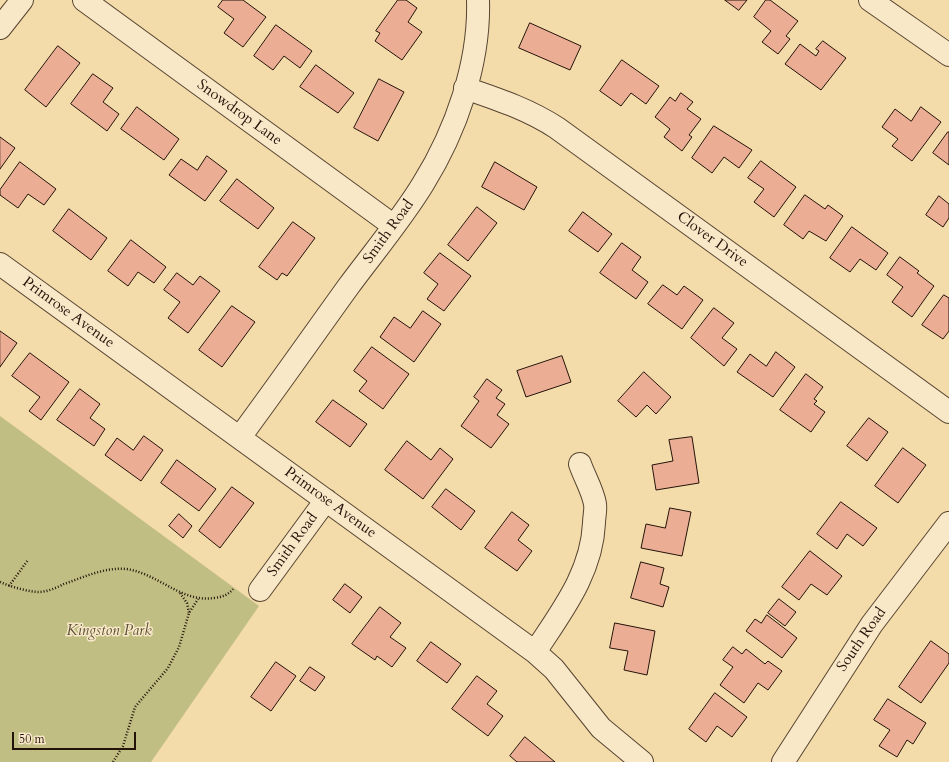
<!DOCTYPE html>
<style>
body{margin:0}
#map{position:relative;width:949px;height:762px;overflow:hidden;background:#f4dbaa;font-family:Cardo,serif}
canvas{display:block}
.scale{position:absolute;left:12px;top:732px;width:124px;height:18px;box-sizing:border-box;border:2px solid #231309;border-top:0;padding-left:5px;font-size:12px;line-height:14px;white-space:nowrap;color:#231309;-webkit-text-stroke:3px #f8e8c8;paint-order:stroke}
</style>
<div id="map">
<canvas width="949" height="762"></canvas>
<div class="scale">50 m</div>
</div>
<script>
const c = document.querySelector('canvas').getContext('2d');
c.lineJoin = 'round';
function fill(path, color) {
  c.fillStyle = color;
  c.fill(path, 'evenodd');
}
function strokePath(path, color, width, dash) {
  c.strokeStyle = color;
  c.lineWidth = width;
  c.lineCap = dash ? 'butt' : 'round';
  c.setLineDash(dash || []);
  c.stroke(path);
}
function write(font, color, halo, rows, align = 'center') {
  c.font = font + ' Cardo,serif';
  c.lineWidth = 3;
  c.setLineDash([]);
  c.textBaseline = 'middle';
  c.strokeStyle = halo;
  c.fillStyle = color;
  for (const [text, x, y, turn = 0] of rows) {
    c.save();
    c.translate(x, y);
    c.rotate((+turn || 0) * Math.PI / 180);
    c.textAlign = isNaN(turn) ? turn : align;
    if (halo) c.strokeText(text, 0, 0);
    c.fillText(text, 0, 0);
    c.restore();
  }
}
const green = new Path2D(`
 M0,416L259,606L151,762H0Z`);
const building = new Path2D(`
 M223,0H243L266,17L243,47L224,33L234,19L218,7Z
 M398,0H406L417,8L408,22L422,32L402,60L375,41L380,33L376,31Z
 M725,0H747L739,10Z
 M766,0H770L798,21L786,36L790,39L778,54L762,42L771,31L754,17Z
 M530,23L581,46L570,70L519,48Z
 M276,25L312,51L300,68L284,56L273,70L254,56Z
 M823,41L846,58L821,90L785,64L800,44L816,56L819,51L816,49Z
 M58,46L80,63L46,107L25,90Z
 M622,60L659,86L646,104L631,93L621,106L600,91Z
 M316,65L354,93L338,113L300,87Z
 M93,74L113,88L103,102L119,114L107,131L71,104Z
 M379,79L404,92L378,141L354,128Z
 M681,93L693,102L687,109L701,119L689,135L692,137L682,151L664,137L670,129L655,117L670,97L675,101Z
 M137,107L179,139L164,160L121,129Z
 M921,107L941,122L912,161L892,146L898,139L882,127L895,109L911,121Z
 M714,126L752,150L739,168L724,157L712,173L692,158Z
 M948,132H949V165L933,153Z
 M0,137L15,148L0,169Z
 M207,156L227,171L205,201L169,175L181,159L197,170Z
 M761,161L796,187L774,217L754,202L764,189L748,178Z
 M20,162L56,189L44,205L28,194L18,208L0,195V190Z
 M495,162L537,187L524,210L482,187Z
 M237,179L274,208L258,229L220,201Z
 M805,195L825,209L828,205L843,216L826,241L809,231L803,239L784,225Z
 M939,196L949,204V218L943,227L926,215Z
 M477,207L497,223L468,261L448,245Z
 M69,209L107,238L91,260L53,231Z
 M583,212L612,234L598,252L569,231Z
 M293,222L315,238L287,276L282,273L277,280L259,267Z
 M852,227L888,253L876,270L860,259L850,272L830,258Z
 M131,240L166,267L154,283L138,272L128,286L108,271Z
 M622,243L641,257L632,270L648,282L636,299L600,273Z
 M440,253L471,276L444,311L427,299L438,284L424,273Z
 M900,257L919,271L917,273L934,286L912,317L892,302L903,287L887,275Z
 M177,273L193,285L200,276L220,291L188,333L168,318L180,302L164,290Z
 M663,285L677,295L684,286L703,300L682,329L648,304Z
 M944,295L949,298V331L943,339L922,325Z
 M232,306L255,322L222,367L199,350Z
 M714,308L734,323L722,338L737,349L724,366L691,338Z
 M423,311L441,324L414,362L380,337L394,317L410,328Z
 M0,331L17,343L0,367Z
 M372,347L409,374L383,409L359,391L367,381L354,371Z
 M776,352L795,367L773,397L737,372L750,354L766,366Z
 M30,353L69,382L41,420L29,411L40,397L12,376Z
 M562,356L571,382L526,397L517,371Z
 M644,372L671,397L656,414L647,405L636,417L618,401Z
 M806,374L823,387L814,399L817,401L814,404L825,412L811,432L780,410Z
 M487,379L502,390L496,398L505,404L497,415L509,424L491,448L461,426L479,401L474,397Z
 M80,389L100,404L90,418L105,429L94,446L57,420Z
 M333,400L367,424L350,447L316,422Z
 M869,418L888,432L867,461L847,446Z
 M144,436L163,450L141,481L105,455L117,438L133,450Z
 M692,437L699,483L656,490L652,465L673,461L669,440Z
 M407,441L431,460L440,448L453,459L423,499L385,470Z
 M903,448L926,465L898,503L875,486Z
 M177,460L216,489L199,511L161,483Z
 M232,487L254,503L220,548L199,531Z
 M446,489L475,511L461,530L432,507Z
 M841,502L877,528L863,546L847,534L837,549L817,534Z
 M670,508L691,512L682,556L641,548L646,524L665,528Z
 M512,512L529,525L518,540L532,551L517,571L485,548Z
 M179,514L192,526L183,538L169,526Z
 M810,551L842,576L827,595L811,584L799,600L782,587Z
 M641,562L664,568L660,584L669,587L663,607L631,598Z
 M345,584L362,597L350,613L333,600Z
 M779,599L796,612L785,626L768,613Z
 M380,607L401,623L390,637L406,648L392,667L377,656L375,660L352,644Z
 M767,615L797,638L782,658L746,631L755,619L761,623Z
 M615,623L655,631L647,675L624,670L628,651L610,648Z
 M931,641L949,654V663L921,703L899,687Z
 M431,642L461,664L447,683L417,661Z
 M733,647L742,654L746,649L765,664L768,661L782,671L768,690L758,683L744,703L720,685L733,667L723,660Z
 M276,662L296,676L271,711L251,697Z
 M310,667L325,677L315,691L300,681Z
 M477,676L497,691L487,704L503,716L488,736L452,709Z
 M715,693L747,717L732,737L717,726L706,742L689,729Z
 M888,699L926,723L913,744L907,740L897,757L879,746L890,730L874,720Z
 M525,737L555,762H517L510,756Z`);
const path = new Path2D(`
 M0,582C12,587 25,591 38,592C47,592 56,588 64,584C84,577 105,567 126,569C158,573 181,603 214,598C222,597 228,595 233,589
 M9,586L28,560
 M180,593L187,603L189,613
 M113,762L123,746L135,707L168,668L179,647L189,613L198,599`);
const minor = new Path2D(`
 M84,0L394,226
 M870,0L949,55
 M0,28L22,0
 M465,88C497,99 528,109 557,128L949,412
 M0,264L535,652L554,669L601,728L642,762
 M240,437C277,387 312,337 348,287C373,253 401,220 423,184C456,131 480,63 478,0
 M260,590L326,500
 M535,652C561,612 592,573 594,523C594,517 596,510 595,504C593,491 584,476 580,464
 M783,762L872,624L949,523`);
const streetNames = [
 ["Snowdrop Lane",239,113,36],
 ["Smith Road",389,232,-54],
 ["Clover Drive",712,240,36],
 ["Primrose Avenue",68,313,36],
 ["Primrose Avenue",330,503,36],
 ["Smith Road",293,545,-54],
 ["South Road",862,640,-55]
];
const parkNames = [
 ["Kingston Park",109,632]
];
fill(green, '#c1be84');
fill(building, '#ebae94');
strokePath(building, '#231309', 1);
strokePath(minor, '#574531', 24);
strokePath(path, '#231309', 2.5, [1, 2]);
strokePath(minor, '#f8e8c8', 22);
write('15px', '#231309', '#f8e8c8', streetNames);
write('italic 15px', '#5a4f34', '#f8e8c8', parkNames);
</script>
